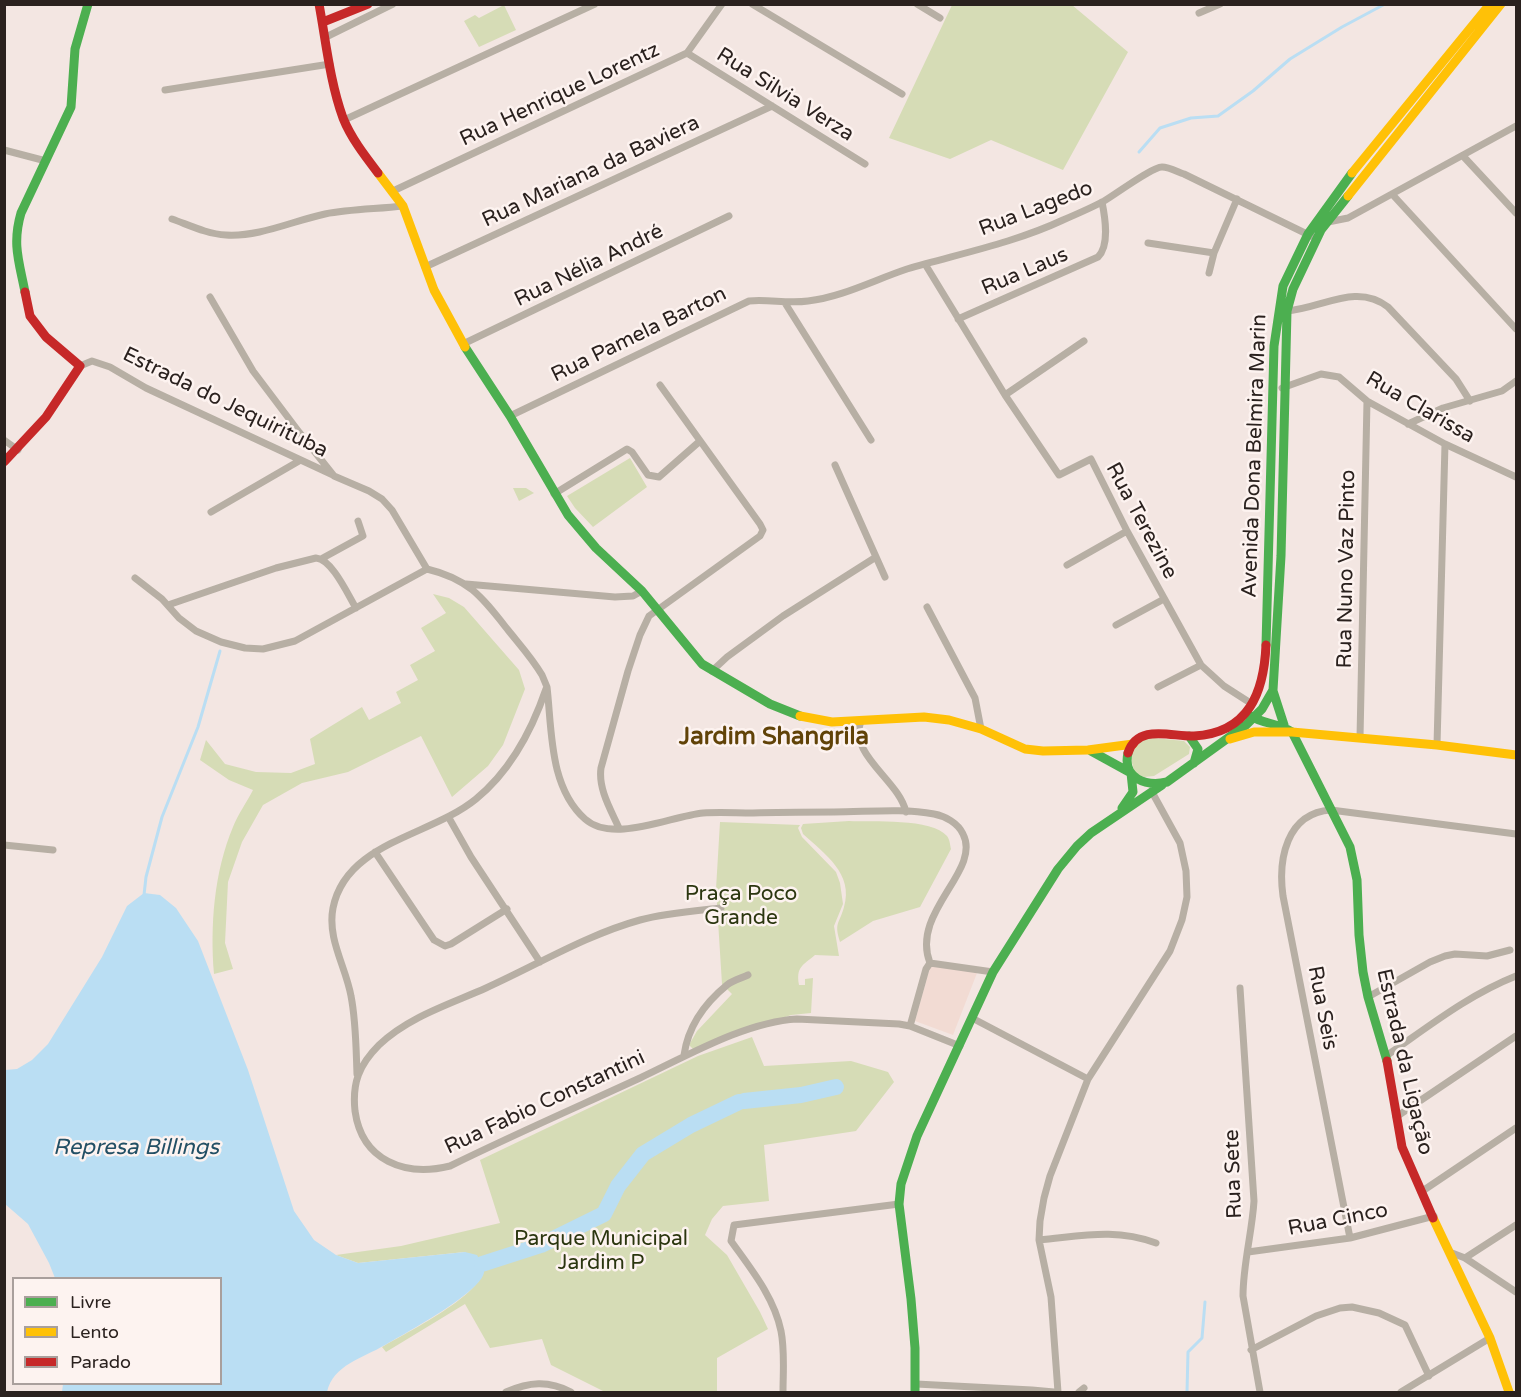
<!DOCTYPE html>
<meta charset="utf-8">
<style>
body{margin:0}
#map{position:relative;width:1521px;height:1397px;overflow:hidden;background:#f3e6e2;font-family:"Varela Round",sans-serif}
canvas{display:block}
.frame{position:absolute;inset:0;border:6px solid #2a211e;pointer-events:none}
.legend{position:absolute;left:12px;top:1277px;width:210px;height:108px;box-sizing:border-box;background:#fdf3f0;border:2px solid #a99f9c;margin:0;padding:8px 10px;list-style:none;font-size:18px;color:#2a211e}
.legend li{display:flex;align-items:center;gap:12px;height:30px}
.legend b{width:30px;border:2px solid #a99f9c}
</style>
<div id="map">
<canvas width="1521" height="1397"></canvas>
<div class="frame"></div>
<ul class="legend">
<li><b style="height:8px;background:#4caf50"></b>Livre</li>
<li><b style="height:8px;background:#ffc107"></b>Lento</li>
<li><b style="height:8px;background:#c62828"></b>Parado</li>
</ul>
</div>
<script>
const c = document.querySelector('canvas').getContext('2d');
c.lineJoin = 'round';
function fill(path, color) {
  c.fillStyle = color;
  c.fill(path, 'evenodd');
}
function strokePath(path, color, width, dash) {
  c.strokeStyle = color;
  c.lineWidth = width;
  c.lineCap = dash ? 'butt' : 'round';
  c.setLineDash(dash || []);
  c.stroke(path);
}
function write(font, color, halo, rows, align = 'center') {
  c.font = font + ' "Varela Round",sans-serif';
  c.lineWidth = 5;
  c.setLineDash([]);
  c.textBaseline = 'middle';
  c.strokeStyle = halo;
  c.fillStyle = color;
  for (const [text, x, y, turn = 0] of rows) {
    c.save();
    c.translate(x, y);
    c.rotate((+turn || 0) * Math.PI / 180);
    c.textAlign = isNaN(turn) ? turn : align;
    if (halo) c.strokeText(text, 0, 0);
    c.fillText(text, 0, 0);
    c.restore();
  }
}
const built = new Path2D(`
 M931,964L977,973L953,1035L915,1021Z`);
const green = new Path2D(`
 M504,5L516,30L479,47L464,21L475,15L479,18Z
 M952,5H1072L1128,52L1063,170L991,140L950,159L889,138Z
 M630,458L647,487L593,527L575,508L567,496Z
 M513,488H526L534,493L519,501Z
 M433,594L449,598L464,607L519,670L525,689L503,745L488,766L452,797L421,736L348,772L302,783L263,805L242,842L228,882L225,943L233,969L214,974C210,926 214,872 233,827C238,814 247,802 253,790L229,780L200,760L206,740L225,764L256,772L291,773L315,764L310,739L362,707L369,720L401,703L396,692L418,680L410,665L435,651L421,628L446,613Z
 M1145,737L1184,741L1190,747L1189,754L1154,776L1144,777L1135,773L1129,753Z
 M849,821C872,822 932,818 947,836C950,840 950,845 951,849L920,907L873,921L840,942C834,922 839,925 844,907C854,874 825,854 803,834L801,828L803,824Z
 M720,822L800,825L798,828L802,837L836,872L840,883L843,904L834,926L839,956L815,955C802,966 796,967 799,985H805V979L813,978L811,1013L791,1015L694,1050L689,1045L697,1031L732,994L722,984L716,889Z
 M752,1037L764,1066L851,1061L888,1072L894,1082L856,1131L764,1145L769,1201L723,1206L712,1219L705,1235L727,1255L760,1312L768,1329L717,1358V1392H605L551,1365L542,1339L490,1348L465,1304L386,1352L382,1347C409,1331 475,1299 484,1271L465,1252L358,1263L336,1255L401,1246L500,1223L480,1160L698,1056Z`);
const water = new Path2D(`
 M144,893L160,895L176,908L198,941L248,1070L294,1211L314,1240L336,1255L358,1263L465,1252L477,1255C480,1260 484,1266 484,1272C482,1292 404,1334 385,1345C363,1358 333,1365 327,1392H62L63,1384H220V1278H55L49,1263L28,1224L5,1204V1070L17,1069L32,1060L48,1044L102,957L127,906Z`);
const stream = new Path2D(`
 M1139,152L1160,128L1191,118L1218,116L1253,91L1290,59L1342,27L1385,4
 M144,895L146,877L162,817L198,727L220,651
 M1187,1392L1188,1352L1202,1338L1205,1302`);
const river = new Path2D(`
 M744,1101L801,1095L836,1087
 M482,1264L541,1245L604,1214L618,1186L643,1154L691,1125L739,1102`);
const street = new Path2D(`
 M752,4L902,94
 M917,4L940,18
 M1199,13L1220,4
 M326,37L393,4
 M687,53L865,164
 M165,90L330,64
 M344,120L595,4
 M4,150L46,161
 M1463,156L1516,213
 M393,191L687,53L722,4
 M1392,194L1516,329
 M172,219C189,225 207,234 226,235C260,237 292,221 325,214C350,209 378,209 403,206
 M1328,222L1348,218L1516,126
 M1148,243L1214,253
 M925,264L1005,395L1059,475L1091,459L1127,531L1201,665L1224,686L1252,704
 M425,267L772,106
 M1209,273L1214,253L1237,199
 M210,297L253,371L299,432L334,476L369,491L382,499L392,510L427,569
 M785,303L871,440
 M1286,311C1321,309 1356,282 1388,307L1456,379L1470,401
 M958,319L1098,257C1110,245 1105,217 1102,202
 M463,344L729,216
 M80,366L92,361L110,367L146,388L333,475
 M1282,388L1321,374L1339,377L1367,401L1445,444L1516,477
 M1005,395L1084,341
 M510,416L749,301C769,299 788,304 808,301C842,297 874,280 907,269C958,254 1014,243 1063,220C1077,214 1091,208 1104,201C1116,194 1152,167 1162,167C1169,167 1178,172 1184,174L1311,236
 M1408,424L1443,408L1502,391L1516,381
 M4,440L18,450
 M835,465L885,577
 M554,494L627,449L632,452L648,475L659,477L700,441
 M211,512L299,461
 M321,559L363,536L358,521
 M1067,565L1127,531
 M135,578L162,599L179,618L196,631L221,642L245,648L263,649L295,641L427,569C469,579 482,597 508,630C520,645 532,658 542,675L547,687C552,730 549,787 585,819C613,844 671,816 703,813C720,812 736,813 753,813C780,812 807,812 834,812C867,812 902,808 934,814C945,816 958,823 963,834C982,871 910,912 930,963
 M466,584L615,597L633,596L642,591
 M168,605L276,568L316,558C332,559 348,595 356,608
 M927,607L975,698L981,729
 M1116,625L1164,599
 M712,671L727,657L783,616L876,557
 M1158,687L1201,665
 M861,721C848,755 899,780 906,812
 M1360,738L1367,401
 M1437,745L1445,444
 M449,818L471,857L540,962
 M619,828C611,810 598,789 601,768L628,671L640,635L649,616L760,536L763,530L760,524L660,385
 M4,845L53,850
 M375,852L434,940L445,946L451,944L507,909
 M721,908C694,911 666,913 640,920C586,935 537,965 486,988C450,1004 408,1017 379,1045C359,1065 352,1083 355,1111C362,1161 405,1177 450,1166C513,1135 577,1107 640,1078C687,1056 745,1022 797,1019L899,1024L910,1026L960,1046
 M1240,988L1254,1201C1252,1233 1243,1264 1243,1296L1260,1392
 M1368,997L1430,962L1445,956L1455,954L1487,956L1510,950
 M972,1018L1088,1079
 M910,1026L926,969L930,963L993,972
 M684,1055C688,1027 705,1003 727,985C733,980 742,978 748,975
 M1386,1056C1428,1027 1468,995 1516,976
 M357,1074C356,1048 356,1021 351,996C346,967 327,939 333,908C346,842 431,836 476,799C509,772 532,730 546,689
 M1396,1117L1516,1036
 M1421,1192L1516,1128
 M1350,1238L1283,896C1278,860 1286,813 1331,810L1516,834
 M1039,1240C1083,1236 1114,1228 1156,1243
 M1248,1252L1350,1238L1434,1216
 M1452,1253L1465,1258L1516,1225
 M1465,1258L1516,1292
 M1251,1350L1316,1316L1340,1308L1352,1307L1379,1313L1405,1325L1429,1376
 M916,1384L1032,1390L1054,1392
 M506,1392C529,1382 548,1380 571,1392
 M783,1392C783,1372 785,1351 781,1331C774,1297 751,1269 731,1241L734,1225L899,1204
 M1058,1392L1051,1297L1039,1240L1040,1221L1044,1198L1050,1176L1088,1079L1170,951L1182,920L1187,897L1186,871L1180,843L1152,792
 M1079,1392L1084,1388
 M1401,1392L1490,1338`);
const fast = new Path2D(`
 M25,292C19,261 12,244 21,213L71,107L75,49L88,4
 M465,347L510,416L568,515L596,548L642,591L702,664L770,704L800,716
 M1266,645L1274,346L1283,286L1308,234L1352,173
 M1273,691L1284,725
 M1249,715C1262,724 1279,723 1292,732L1350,847L1357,880L1359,935L1363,972L1368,997L1387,1061
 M1189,736L1198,749L1194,763
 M1091,751L1131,773L1133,792L1122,808
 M1128,753C1122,778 1146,787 1167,782L1246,725L1262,709L1273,690L1281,556L1287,311L1293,289L1321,230L1348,196
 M915,1392V1348L911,1299L899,1204L901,1184L917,1136L993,972L1058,869L1077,846L1091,833L1162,785`);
const slow = new Path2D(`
 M378,173L403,206L434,290L465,347
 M1352,173L1490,4
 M1348,196L1501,4
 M800,716L832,722L924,717L949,720L981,729L1025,749L1043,751L1088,750L1133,744
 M1230,739L1254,732H1292L1437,745L1516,755
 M1433,1218L1490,1338L1509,1392`);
const jam = new Path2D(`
 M319,4C326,42 330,82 343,118C351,138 365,156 378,173
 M323,22L368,4
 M4,462L46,417L80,366L46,337L30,316L25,292
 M1128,753C1138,723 1172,737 1194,736C1249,733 1264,692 1266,645
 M1387,1061L1402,1147L1433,1218`);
const streetNames = [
 ["Rua Henrique Lorentz",560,95,-25],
 ["Rua Silvia Verza",785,95,32],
 ["Rua Mariana da Baviera",591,172,-25],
 ["Rua Lagedo",1036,209,-21],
 ["Rua Nélia André",589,266,-26],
 ["Rua Laus",1025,272,-23],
 ["Rua Pamela Barton",639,335,-26],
 ["Estrada do Jequirituba",225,403,26],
 ["Rua Clarissa",1420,408,30],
 ["Avenida Dona Belmira Marin",1255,456,-88],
 ["Rua Terezine",1141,521,62],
 ["Rua Nuno Vaz Pinto",1347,569,-89],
 ["Rua Seis",1322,1008,79],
 ["Estrada da Ligação",1404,1062,77],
 ["Rua Fabio Constantini",545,1103,-25],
 ["Rua Sete",1234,1174,-92],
 ["Rua Cinco",1338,1220,-11]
];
const parkNames = [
 ["Praça Poco",741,894],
 ["Grande",741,918],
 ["Parque Municipal",601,1239],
 ["Jardim P",601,1263]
];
const waterNames = [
 ["Represa Billings",136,1148]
];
const quarterNames = [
 ["Jardim Shangrila",774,738]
];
fill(built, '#f2dbd3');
fill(green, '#d6dcb6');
fill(water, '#badef3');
strokePath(stream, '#badef3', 3);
strokePath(river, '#badef3', 16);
strokePath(street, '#b7afa4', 7);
strokePath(fast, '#4caf50', 9);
strokePath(slow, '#ffc107', 9);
strokePath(jam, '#c62828', 9);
write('21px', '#2a211e', '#fdf3f0', streetNames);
write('21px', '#2b360f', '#fdf3f0', parkNames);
write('italic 22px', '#224f65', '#fdf3f0', waterNames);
write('bold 24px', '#614308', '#fdf3f0', quarterNames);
</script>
